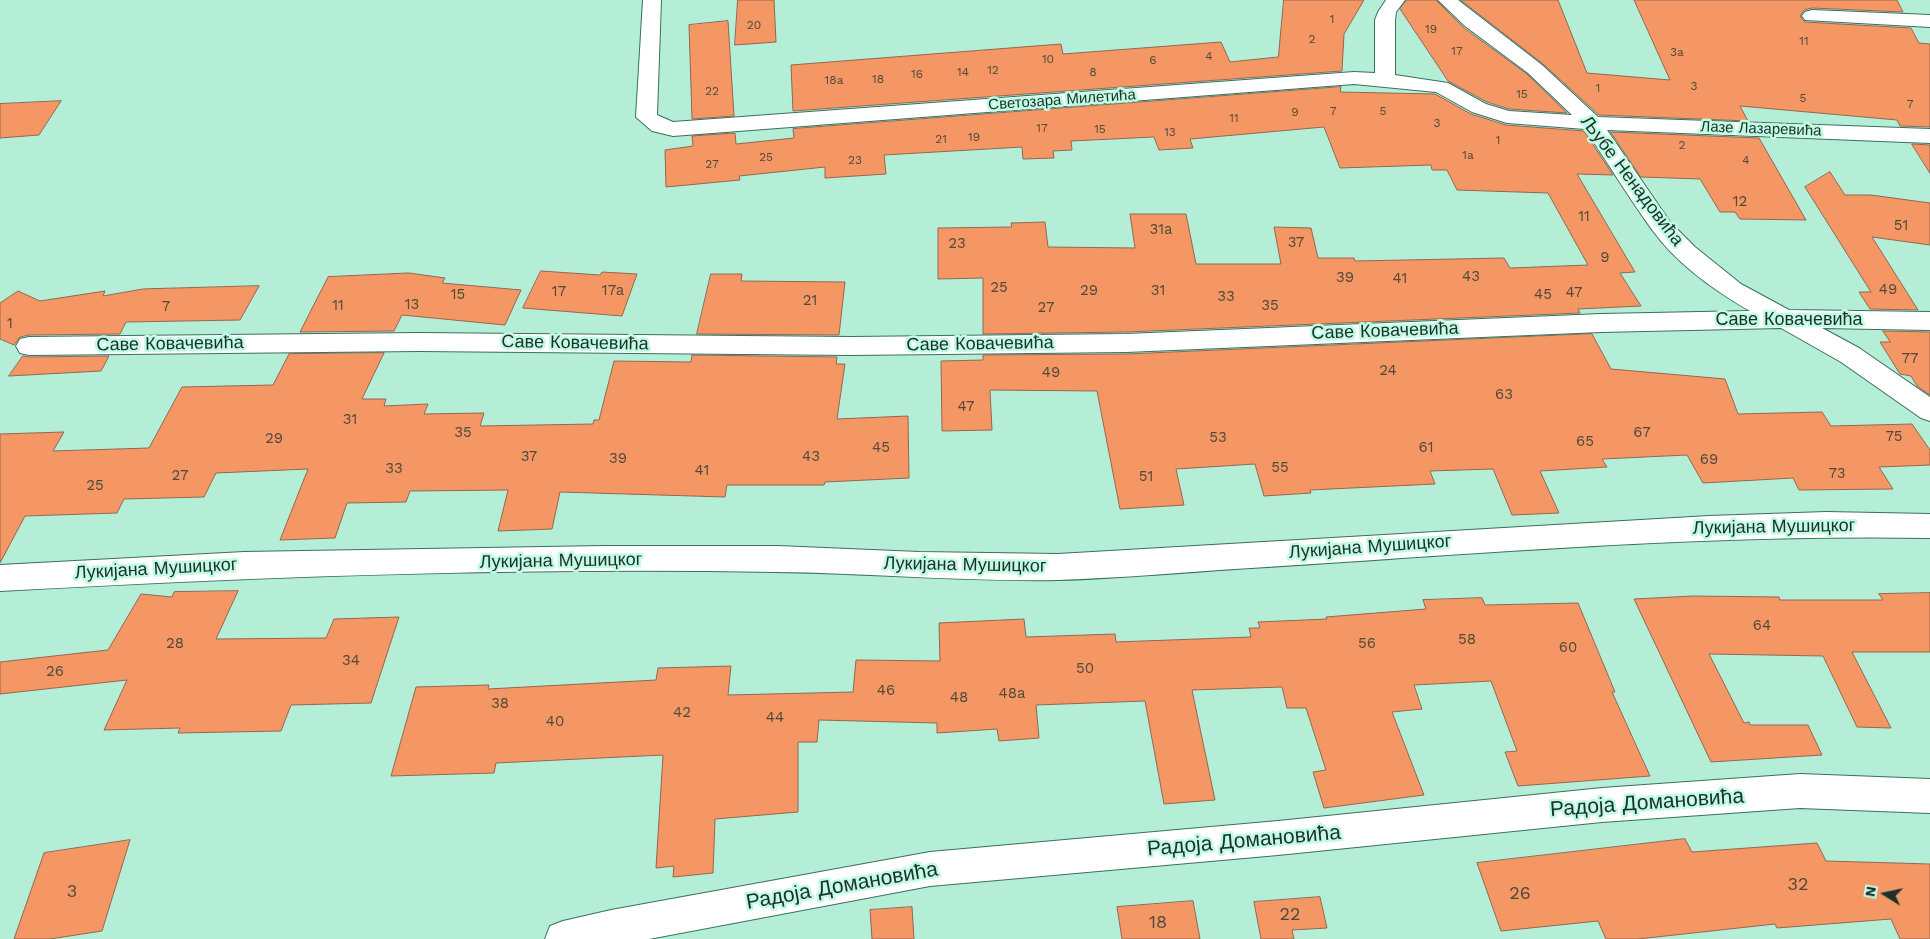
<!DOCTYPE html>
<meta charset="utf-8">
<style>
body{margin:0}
#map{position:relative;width:1930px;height:939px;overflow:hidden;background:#b5eed7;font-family:"Work Sans",sans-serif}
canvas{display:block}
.north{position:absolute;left:1860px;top:869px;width:50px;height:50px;-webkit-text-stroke:4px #c2fbe4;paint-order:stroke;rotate:280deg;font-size:14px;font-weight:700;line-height:20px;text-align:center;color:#1b3129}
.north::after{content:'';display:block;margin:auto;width:18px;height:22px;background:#1b3129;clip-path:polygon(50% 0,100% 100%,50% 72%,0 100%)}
</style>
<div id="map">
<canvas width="1930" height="939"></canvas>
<div class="north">N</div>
</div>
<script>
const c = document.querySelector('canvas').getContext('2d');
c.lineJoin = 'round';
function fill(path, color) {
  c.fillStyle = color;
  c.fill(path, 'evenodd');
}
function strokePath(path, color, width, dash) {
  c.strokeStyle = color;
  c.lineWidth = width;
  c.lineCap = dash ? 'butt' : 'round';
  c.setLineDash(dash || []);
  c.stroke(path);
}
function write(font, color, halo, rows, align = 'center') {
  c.font = font + ' "Work Sans",sans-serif';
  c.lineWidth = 5;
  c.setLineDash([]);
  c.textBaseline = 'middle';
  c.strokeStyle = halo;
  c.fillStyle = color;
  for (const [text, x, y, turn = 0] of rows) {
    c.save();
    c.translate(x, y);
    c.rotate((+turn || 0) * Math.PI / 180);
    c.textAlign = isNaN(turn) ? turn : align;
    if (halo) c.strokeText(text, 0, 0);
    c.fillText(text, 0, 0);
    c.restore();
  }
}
const building = new Path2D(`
 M738,0H774L776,42L735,45Z
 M1284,0H1364L1344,34L1342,71L793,111L791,65L1061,44L1063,54L1221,42L1230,62L1278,57Z
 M1407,0H1436L1464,28L1527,74L1567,113L1509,109L1487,102L1448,81L1400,9Z
 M1461,0H1558L1587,73L1670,80L1634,0H1897L1903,12L1812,8L1804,10L1800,16L1805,22L1911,28L1919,43L1930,44V127L1900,126L1897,120L1740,106L1748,121L1599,115L1543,64Z
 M728,21L734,116L692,119L689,25Z
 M1341,87L1340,92L1435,94L1471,114L1506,125L1584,131L1613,175L1577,174L1635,272L1620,273L1641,306L1578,309L1580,313L1126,332L983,334V278L938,279V228L1012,227L1011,223L1045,222L1048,247L1135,248L1130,214H1186L1196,264H1281L1274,227L1311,228L1318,258H1354L1355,261L1504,258L1510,268L1588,265L1548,193L1457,190L1447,170H1432L1431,165L1340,168L1324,127L1190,139L1193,148L1159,150L1154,137L1071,141L1072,150L1053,151L1054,158L1023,159L1022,147L884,155L886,174L825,178V167L739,176L740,180L666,187L665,150L693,146L692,136L735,133L736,144L794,138L793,129Z
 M61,101L39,135L0,138V104Z
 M1611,132L1759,138L1806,220L1740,219L1735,212H1720L1700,179L1641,177Z
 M1912,144L1930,145V173Z
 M1830,172L1845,195H1871L1930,203V245L1872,237L1918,310L1870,309L1859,292H1871L1805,187Z
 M541,271L600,275L602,272L637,274L622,316L523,308Z
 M409,273L445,278L442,283L521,290L505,325L402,315L394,331L300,332L328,277Z
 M711,274H742L741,281L845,282L839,335L697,334Z
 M259,286L240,320L126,322L120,334L29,335L20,337L14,345L0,339V303L18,291L40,301L105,291L103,296L143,289Z
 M1883,331L1930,332V395L1917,386L1911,376L1900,374L1880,342H1890Z
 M1592,334L1611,369L1725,379L1738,414L1822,412L1831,426L1912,424L1930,450V465L1879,467L1893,489L1799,490L1793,478L1703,483L1687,455L1602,459L1607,467L1540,471L1559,513L1512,515L1493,469L1430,471L1435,484L1310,490L1311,493L1264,496L1255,464L1176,469L1184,505L1120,509L1097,391L990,390L992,430L942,431L941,361L983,360V355L1126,354Z
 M384,353L362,399H386L384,406L428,404L424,414L484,413L480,426L593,424L594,420H599L614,361L691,362L692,355L837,357L836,364H845L837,419L908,416L909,478L825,482L824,485H727L725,497L560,492L552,529L498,531L508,490L410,491L406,502L347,503L335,538L280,540L308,469L216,473L204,497L124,499L117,513L25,516L0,563V434L64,432L53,451L149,448L182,387L273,385L289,354Z
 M23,356L29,357L109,356L101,371L9,376Z
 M238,591L216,639L326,638L334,619L399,617L371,703L291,705L281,731L178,733L180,728L104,730L127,680L0,694V662L108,650L141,594L172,597L174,592Z
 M1930,593V652H1852L1891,728L1857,727L1823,656L1709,654L1744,723L1749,722L1750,725H1808L1822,755L1711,762L1634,599L1693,596L1779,597L1780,600H1883L1879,594Z
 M1482,598L1485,605L1578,603L1615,692H1612L1650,776L1518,786L1505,752L1517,751L1491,681L1414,685L1422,709L1392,712L1424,795L1324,808L1313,772L1326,770L1306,708H1287L1282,687L1192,690L1215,800L1164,804L1145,701L1036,705L1039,738L999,741L997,729L937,733V723L819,720L817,742H798V812L715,819L713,873L673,877L674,866L656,868L663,755L496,763L494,773L391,776L416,687L489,685L488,689L656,680L658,668L731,666L728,695L853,692L856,660L940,661L939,623L1024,619L1026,637L1115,634L1116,642L1251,637L1249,628H1260L1258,622L1327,619L1326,617L1426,609L1423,600Z
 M1685,839L1692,852L1817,843L1826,861L1930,864V939H1900L1891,919L1777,928L1775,924L1638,939H1606L1598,921L1501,931L1477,863Z
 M130,840L102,931L50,939H14L44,853Z
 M1320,897L1327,928L1292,930L1294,939H1261L1254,902Z
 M1193,901L1200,939H1122L1117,907Z
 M912,907L914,939H872L870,910Z`);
const minor = new Path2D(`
 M643,0H661L657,115L673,122L1354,72L1375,73V20L1378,12L1386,0H1405L1396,12L1395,20V75L1448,83L1486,104L1509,111L1572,115L1528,73L1465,26L1438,0H1458L1542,65L1598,117L1930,129V143L1607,130L1670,222L1695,247L1741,284L1789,310L1930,312V330L1822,328L1859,348L1930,397V421L1921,418L1841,362L1781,328L1601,332L1126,352L851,355L419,351L29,355L20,353L16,346L20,339L29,337L419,333L851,337L1126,334L1601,314L1750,311C1715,291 1677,264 1653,231C1629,198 1608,163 1585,129L1507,123L1472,112L1436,92L1354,84L673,136L652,131L636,117Z
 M1812,10L1930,15V27L1805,20L1802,16L1805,12Z
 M1826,512L1930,514V538C1704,534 1477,554 1251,568C1187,572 1122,578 1058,580C964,582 870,573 776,572C517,567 258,577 0,591V565L244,552L604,546H778L919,552L1058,554L1709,516Z
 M1800,774L1930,779V813L1800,808L1602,822L1278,855L930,886L649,939H545L550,926L563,921L611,910L930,852L1278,821L1602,788Z`);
const farNumbernames = [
 ["1",1332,19],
 ["20",754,25],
 ["19",1431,29],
 ["2",1312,39],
 ["11",1804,41],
 ["17",1457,51],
 ["3a",1677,52],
 ["4",1209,56],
 ["10",1048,59],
 ["6",1153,60],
 ["12",993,70],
 ["14",963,72],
 ["8",1093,72],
 ["16",917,74],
 ["18",878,79],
 ["18a",834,80],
 ["3",1694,86],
 ["1",1598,88],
 ["22",712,91],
 ["15",1522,94],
 ["5",1803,98],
 ["7",1910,104],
 ["7",1333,111],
 ["5",1383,111],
 ["9",1295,112],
 ["11",1234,118],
 ["3",1437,123],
 ["17",1042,128],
 ["15",1100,129],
 ["13",1170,132],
 ["19",974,137],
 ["21",941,139],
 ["1",1498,140],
 ["2",1682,145],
 ["1a",1468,155],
 ["25",766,157],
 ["23",855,160],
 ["4",1746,160],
 ["27",712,164]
];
const farStreetnames = [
 ["Светозара Милетића",1062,100,-4],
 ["Лазе Лазаревића",1761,129,2]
];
const numberNames = [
 ["12",1740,202],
 ["11",1584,217],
 ["51",1901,226],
 ["31a",1161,230],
 ["37",1296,243],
 ["23",957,244],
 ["9",1605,258],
 ["43",1471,277],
 ["39",1345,278],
 ["41",1400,279],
 ["25",999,288],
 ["49",1888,290],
 ["17a",613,291],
 ["29",1089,291],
 ["31",1158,291],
 ["17",559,292],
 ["47",1574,293],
 ["15",458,295],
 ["45",1543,295],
 ["33",1226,297],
 ["21",810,301],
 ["13",412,305],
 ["11",338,306],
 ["35",1270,306],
 ["7",166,307],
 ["27",1046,308],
 ["1",10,324],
 ["77",1910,359],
 ["24",1388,371],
 ["49",1051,373],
 ["63",1504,395],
 ["47",966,407],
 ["31",350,420],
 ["35",463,433],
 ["67",1642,433],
 ["75",1894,437],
 ["53",1218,438],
 ["29",274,439],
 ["65",1585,442],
 ["45",881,448],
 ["61",1426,448],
 ["37",529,457],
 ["43",811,457],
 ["39",618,459],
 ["69",1709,460],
 ["55",1280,468],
 ["33",394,469],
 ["41",702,471],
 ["73",1837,474],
 ["27",180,476],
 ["51",1146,477],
 ["25",95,486],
 ["64",1762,626],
 ["58",1467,640],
 ["28",175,644],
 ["56",1367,644],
 ["60",1568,648],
 ["34",351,661],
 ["50",1085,669],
 ["26",55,672],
 ["46",886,691],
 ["48a",1012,694],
 ["48",959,698],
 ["38",500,704],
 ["42",682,713],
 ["44",775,718],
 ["40",555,722]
];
const streetNames = [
 ["Љубе Ненадовића",1632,181,53],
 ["Саве Ковачевића",1789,320],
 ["Саве Ковачевића",1385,331,-2],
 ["Саве Ковачевића",575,343,1],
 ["Саве Ковачевића",170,344,-1],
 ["Саве Ковачевића",980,344,-1],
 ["Лукијана Мушицког",1774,527,-1],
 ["Лукијана Мушицког",1370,547,-4],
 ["Лукијана Мушицког",561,561,-1],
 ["Лукијана Мушицког",965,565,1],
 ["Лукијана Мушицког",156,569,-3]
];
const nearNumbernames = [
 ["32",1798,885],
 ["3",72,892],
 ["26",1520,894],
 ["22",1290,915],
 ["18",1158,923]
];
const nearStreetnames = [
 ["Радоја Домановића",1647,803,-4],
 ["Радоја Домановића",1244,841,-5],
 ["Радоја Домановића",842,886,-10]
];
fill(building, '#f49765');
strokePath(building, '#926751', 1);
strokePath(minor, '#3a705d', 2);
fill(minor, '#fff');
write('12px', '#514a38', null, farNumbernames);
write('15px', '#1b3129', '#c2fbe4', farStreetnames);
write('15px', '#514a38', null, numberNames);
write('18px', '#1b3129', '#c2fbe4', streetNames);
write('18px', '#514a38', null, nearNumbernames);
write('21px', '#1b3129', '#c2fbe4', nearStreetnames);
</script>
